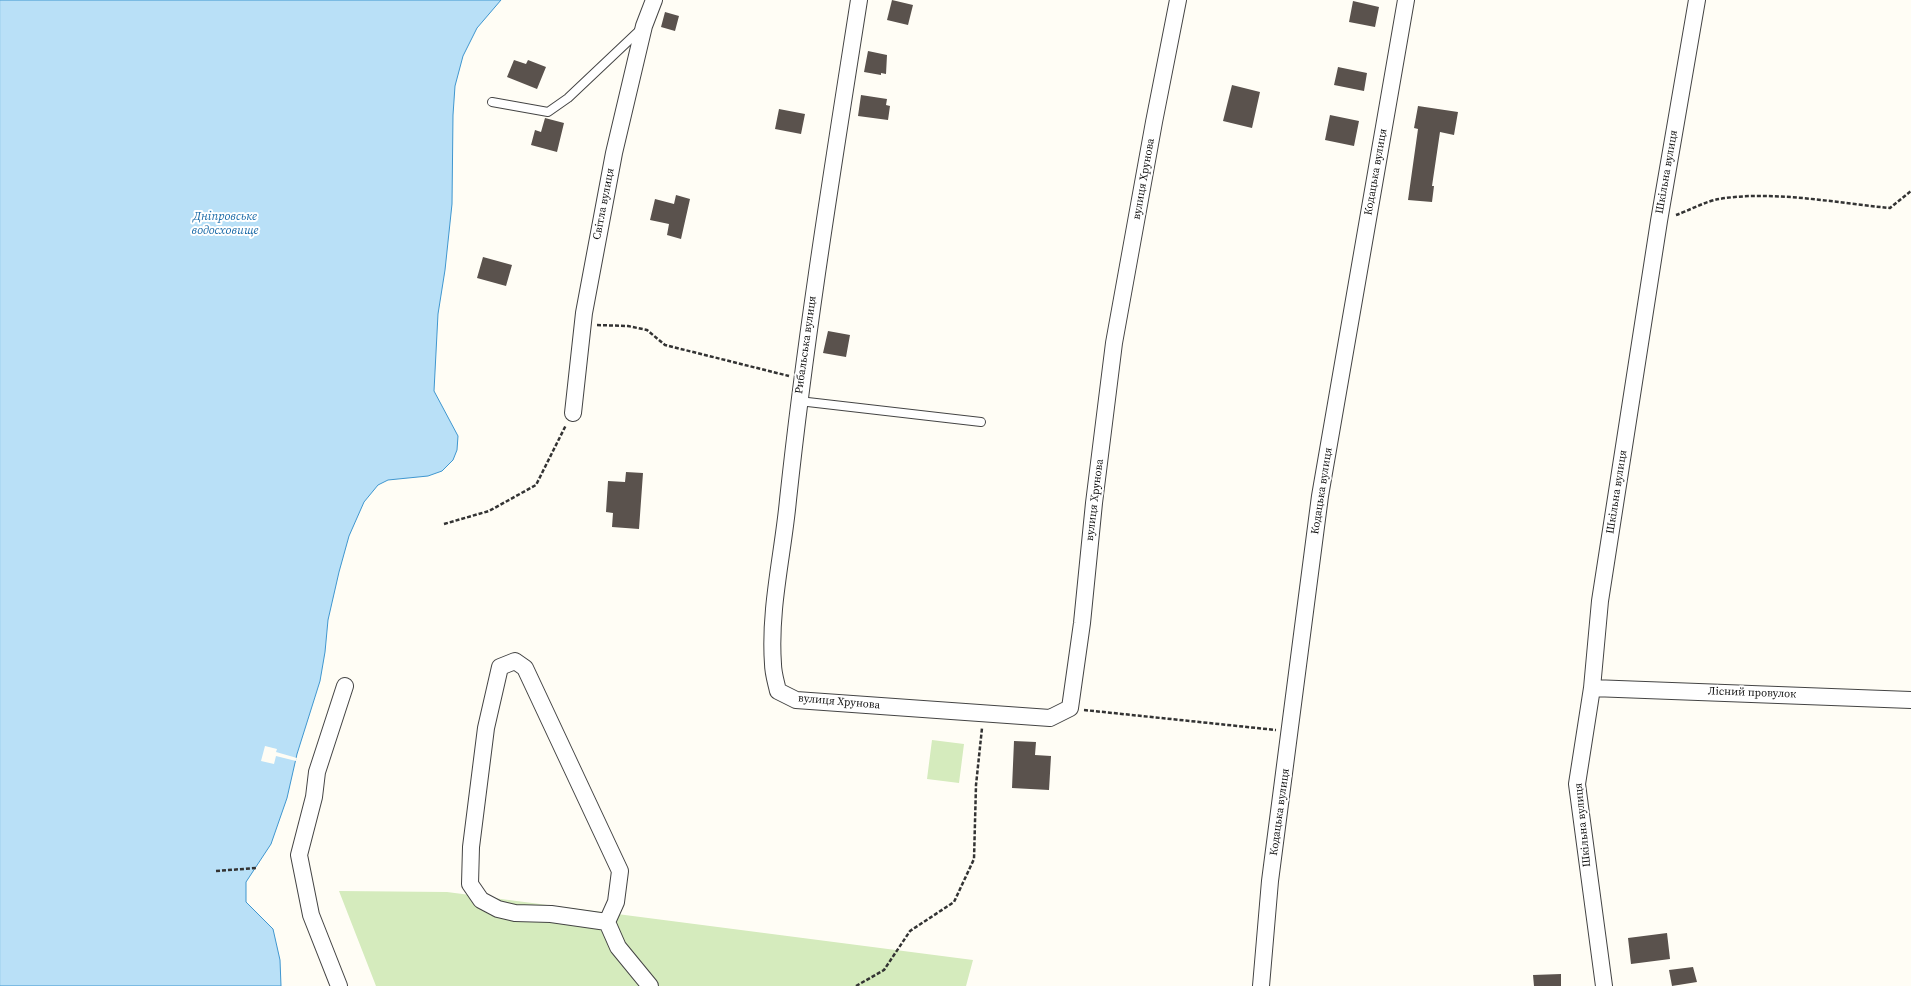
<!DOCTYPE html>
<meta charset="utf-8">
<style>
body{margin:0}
canvas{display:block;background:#fffdf5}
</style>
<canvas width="1911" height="986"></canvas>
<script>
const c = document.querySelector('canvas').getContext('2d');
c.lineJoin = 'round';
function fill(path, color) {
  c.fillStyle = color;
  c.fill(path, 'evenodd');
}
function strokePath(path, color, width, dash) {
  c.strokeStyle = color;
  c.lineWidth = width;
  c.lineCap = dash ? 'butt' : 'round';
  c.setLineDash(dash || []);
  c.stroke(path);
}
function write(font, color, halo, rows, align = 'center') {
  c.font = font + ' "Source Serif 4",serif';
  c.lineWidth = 4;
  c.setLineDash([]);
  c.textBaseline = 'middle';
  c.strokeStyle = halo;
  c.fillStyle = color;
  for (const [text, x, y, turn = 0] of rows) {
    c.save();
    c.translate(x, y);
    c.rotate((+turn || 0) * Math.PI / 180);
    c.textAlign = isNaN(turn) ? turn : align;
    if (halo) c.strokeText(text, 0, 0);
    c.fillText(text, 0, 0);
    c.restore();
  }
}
const green = new Path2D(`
 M932,740L964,744L959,783L927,779Z
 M339,891L447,892L973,960L966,986H376Z`);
const water = new Path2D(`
 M0,0H501L477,28L463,56L455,86L453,115L452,204L445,270L438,314L434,391L458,436L457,450L453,460L442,471L428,476L388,480L378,485L364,502L349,536L339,572L328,620L325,652L320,681L297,754L287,798L271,844L246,882V902L273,929L280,960L281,986H0Z`);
const pier = new Path2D(`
 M265,746L277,749L276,752L297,758L296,761L276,756L274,764L261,761Z`);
const building = new Path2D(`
 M892,0L913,5L908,25L887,20Z
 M1353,1L1379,7L1375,27L1349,22Z
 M665,12L679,16L675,31L661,27Z
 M868,51L887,55L886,74L881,73V75L864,72Z
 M514,60L526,64L528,60L546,67L537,89L507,77Z
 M1338,67L1367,73L1364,91L1334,85Z
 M1232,85L1260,92L1252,128L1223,121Z
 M861,95L887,99L886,105L890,106L888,120L858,116Z
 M1418,106L1458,112L1454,135L1440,132L1432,186H1434L1432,202L1408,200L1418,129L1414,128Z
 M779,109L805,114L801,134L775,129Z
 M1330,115L1359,121L1354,146L1325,140Z
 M545,118L564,123L557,152L531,145L535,130L541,132Z
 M676,195L690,199L681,239L667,235L669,224L650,220L655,199L674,204Z
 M483,257L512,265L506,286L477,278Z
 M828,331L850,335L846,357L823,353Z
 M626,472L643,473L639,529L612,527L613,513L606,512L608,481L625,482Z
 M1014,741L1036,742L1035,755L1051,756L1049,790L1012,788Z
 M1667,933L1670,959L1631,964L1628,938Z
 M1693,967L1697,982L1672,986L1669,970Z
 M1561,974V986H1534L1533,975Z`);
const path = new Path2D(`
 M1676,215C1688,211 1706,201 1719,199C1773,190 1836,203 1890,208L1911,191
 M597,325L628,326L647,330L665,345L789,376
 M444,524L489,511L536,485L566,425
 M1084,710L1276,730
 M216,871L256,868
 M856,986L884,970L910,931L954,902L974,859L976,785L982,728`);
const lane = new Path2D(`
 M492,102L548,112L568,98L641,29
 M799,401L981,422`);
const street = new Path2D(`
 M859,0C833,166 806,332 788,500C783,554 769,609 773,664C773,673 776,682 778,691L796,700L1050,718L1070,708L1082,623L1094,503L1114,343L1154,122L1178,0
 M573,413L584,313L614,153L644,26L654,0
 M1592,688L1911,700
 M607,922L551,914L515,913L498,909L481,900L470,884L471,847L486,728L500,667L515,661L525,668L620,871L616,902L607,922L618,947L650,986
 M339,986L311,915L299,855L314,797L317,772L345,686
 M1261,986L1270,881L1320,496L1406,0
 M1604,986L1577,784L1592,688L1600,601L1659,221L1697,0`);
const streetNames = [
 ["Кодацька вулиця",1376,172,-80],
 ["Шкільна вулиця",1667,172,-80],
 ["вулиця Хрунова",1144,179,-80],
 ["Світла вулиця",604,204,-79],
 ["Рибальська вулиця",806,345,-82],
 ["Кодацька вулиця",1322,491,-81],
 ["Шкільна вулиця",1617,492,-81],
 ["вулиця Хрунова",1095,500,-83],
 ["Лісний провулок",1752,693,2],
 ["вулиця Хрунова",839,702,5],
 ["Кодацька вулиця",1280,812,-82],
 ["Шкільна вулиця",1583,825,-96]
];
const waterNames = [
 ["Дніпровське",225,217],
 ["водосховище",225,231]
];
fill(green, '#d5ebbd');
fill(water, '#b9e0f7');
strokePath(water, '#3f96cf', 1);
fill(pier, '#fffdf5');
fill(building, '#5a524d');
strokePath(lane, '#444', 10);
strokePath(street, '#444', 18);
strokePath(path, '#333', 2.5, [4, 2]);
strokePath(lane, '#fff', 8);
strokePath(street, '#fff', 16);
write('11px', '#111', '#fff', streetNames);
write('italic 12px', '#1768a6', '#fff', waterNames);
</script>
